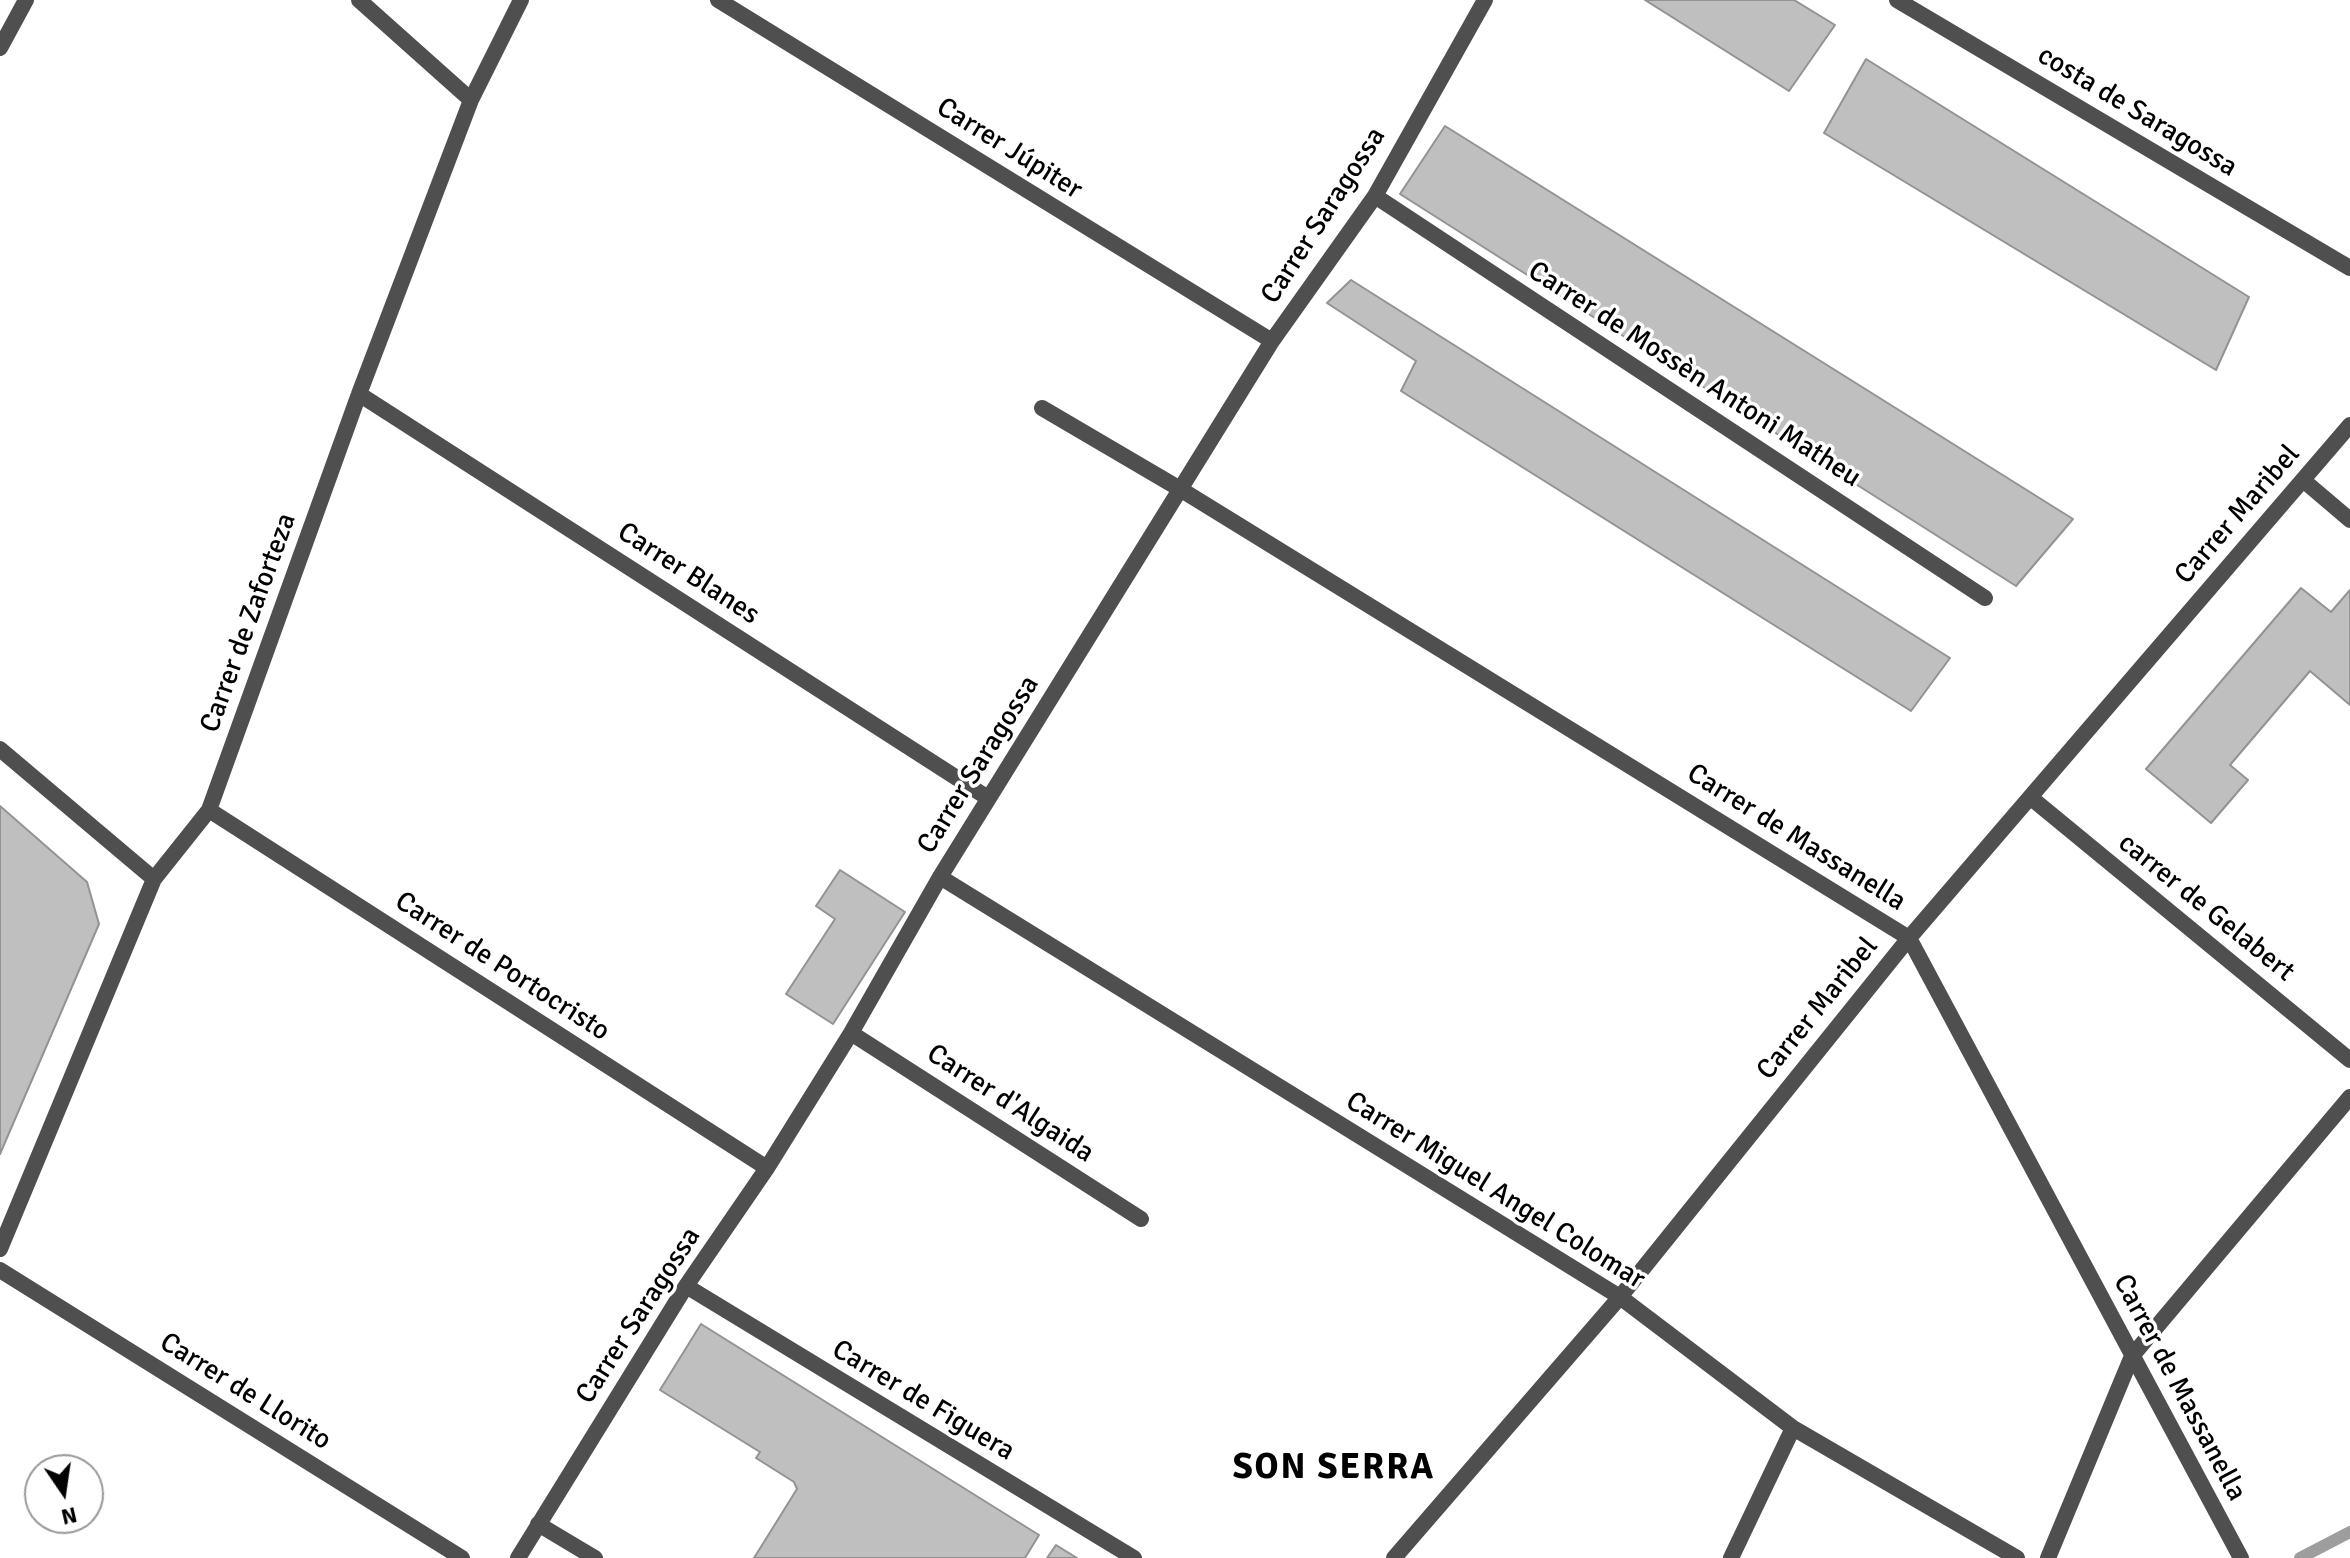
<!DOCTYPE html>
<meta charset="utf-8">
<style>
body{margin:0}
#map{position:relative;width:2350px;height:1558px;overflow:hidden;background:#fff;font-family:Signika,sans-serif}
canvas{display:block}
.north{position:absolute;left:24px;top:1454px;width:80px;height:80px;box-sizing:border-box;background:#fff;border:2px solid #999;border-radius:50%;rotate:167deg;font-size:22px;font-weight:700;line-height:32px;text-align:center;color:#000}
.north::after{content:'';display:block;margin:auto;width:28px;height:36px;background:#000;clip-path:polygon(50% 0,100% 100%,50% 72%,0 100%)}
</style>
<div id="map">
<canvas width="2350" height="1558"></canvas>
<div class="north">N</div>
</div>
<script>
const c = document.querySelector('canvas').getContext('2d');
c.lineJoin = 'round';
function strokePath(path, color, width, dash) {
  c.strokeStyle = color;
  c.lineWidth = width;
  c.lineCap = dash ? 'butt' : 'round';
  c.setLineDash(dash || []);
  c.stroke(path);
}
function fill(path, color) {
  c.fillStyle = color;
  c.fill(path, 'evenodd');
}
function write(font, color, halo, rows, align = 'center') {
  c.font = font + ' Signika,sans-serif';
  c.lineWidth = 7;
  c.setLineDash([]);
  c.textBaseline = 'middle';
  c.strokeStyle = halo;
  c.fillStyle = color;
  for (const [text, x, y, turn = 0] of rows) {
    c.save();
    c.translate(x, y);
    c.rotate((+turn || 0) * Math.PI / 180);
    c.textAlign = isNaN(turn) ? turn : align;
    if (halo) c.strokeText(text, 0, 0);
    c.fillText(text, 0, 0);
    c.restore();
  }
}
const stream = new Path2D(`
 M2300,1558L2350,1532`);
const building = new Path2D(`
 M1645,0H1794L1835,25L1789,91Z
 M1866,59L2249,297L2216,370L1824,133Z
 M1445,126L2073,519L2016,586L1400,194Z
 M1351,280L1950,658L1911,711L1401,391L1416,361L1327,303Z
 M2301,588L2331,612L2350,590V705L2310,671L2230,765L2248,780L2211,823L2146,769Z
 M0,806L87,882L99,924L0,1154Z
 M840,870L905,912L833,1024L786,994L835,919L816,906Z
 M701,1324L1039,1535L1025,1558H754L797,1489L794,1482L756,1458L760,1452L660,1390Z
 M1056,1545L1077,1558H1047Z`);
const street = new Path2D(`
 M359,0L471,100
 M718,0L1272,341
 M1897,0L2350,268
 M0,48L26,0
 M1375,196L1985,598
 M359,394L988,798
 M1042,408L1180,489L1909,938L2241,1558
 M2303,480L2350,520
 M0,749L154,879
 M2030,797L2350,1060
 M209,810L767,1168
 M940,877L1620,1297L1793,1428L2017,1558
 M851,1033L1141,1219
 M0,1249L154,879L209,810L359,394L471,100L521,0
 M0,1270L462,1558
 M686,1286L1134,1558
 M538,1524L595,1558
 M518,1558L686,1286L767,1168L851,1033L940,877L1272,341L1375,196L1485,0
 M1394,1558L1620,1297L1909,938L2350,425
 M1731,1558L1793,1428
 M2048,1558L2132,1356L2350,1097`);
const streetNames = [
 ["costa de Saragossa",2137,112,31],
 ["Carrer Júpiter",1009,149,32],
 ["Carrer Saragossa",1324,216,-57],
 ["Carrer de Mossèn Antoni Matheu",1694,375,33],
 ["Carrer Maribel",2238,515,-49],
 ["Carrer Blanes",688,574,33],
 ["Carrer de Zaforteza",249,623,-70],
 ["Carrer Saragossa",979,765,-58],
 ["Carrer de Massanella",1796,838,32],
 ["carrer de Gelabert",2206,908,39],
 ["Carrer de Portocristo",502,967,33],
 ["Carrer Maribel",1818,1009,-51],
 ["Carrer d'Algaida",1010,1104,33],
 ["Carrer Miguel Angel Colomar",1495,1191,32],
 ["Carrer Saragossa",639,1316,-57],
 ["Carrer de Massanella",2179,1388,62],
 ["Carrer de Llorito",245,1392,32],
 ["Carrer de Figuera",923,1401,31]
];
const districtNames = [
 ["SON SERRA",1334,1469]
];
strokePath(stream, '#9d9d9d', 12);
fill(building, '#bfbfbf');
strokePath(building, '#939393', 2);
strokePath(street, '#4f4f4f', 16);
write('28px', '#000', '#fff', streetNames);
c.letterSpacing = '2px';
write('bold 36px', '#000', '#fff', districtNames);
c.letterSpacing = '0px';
</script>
